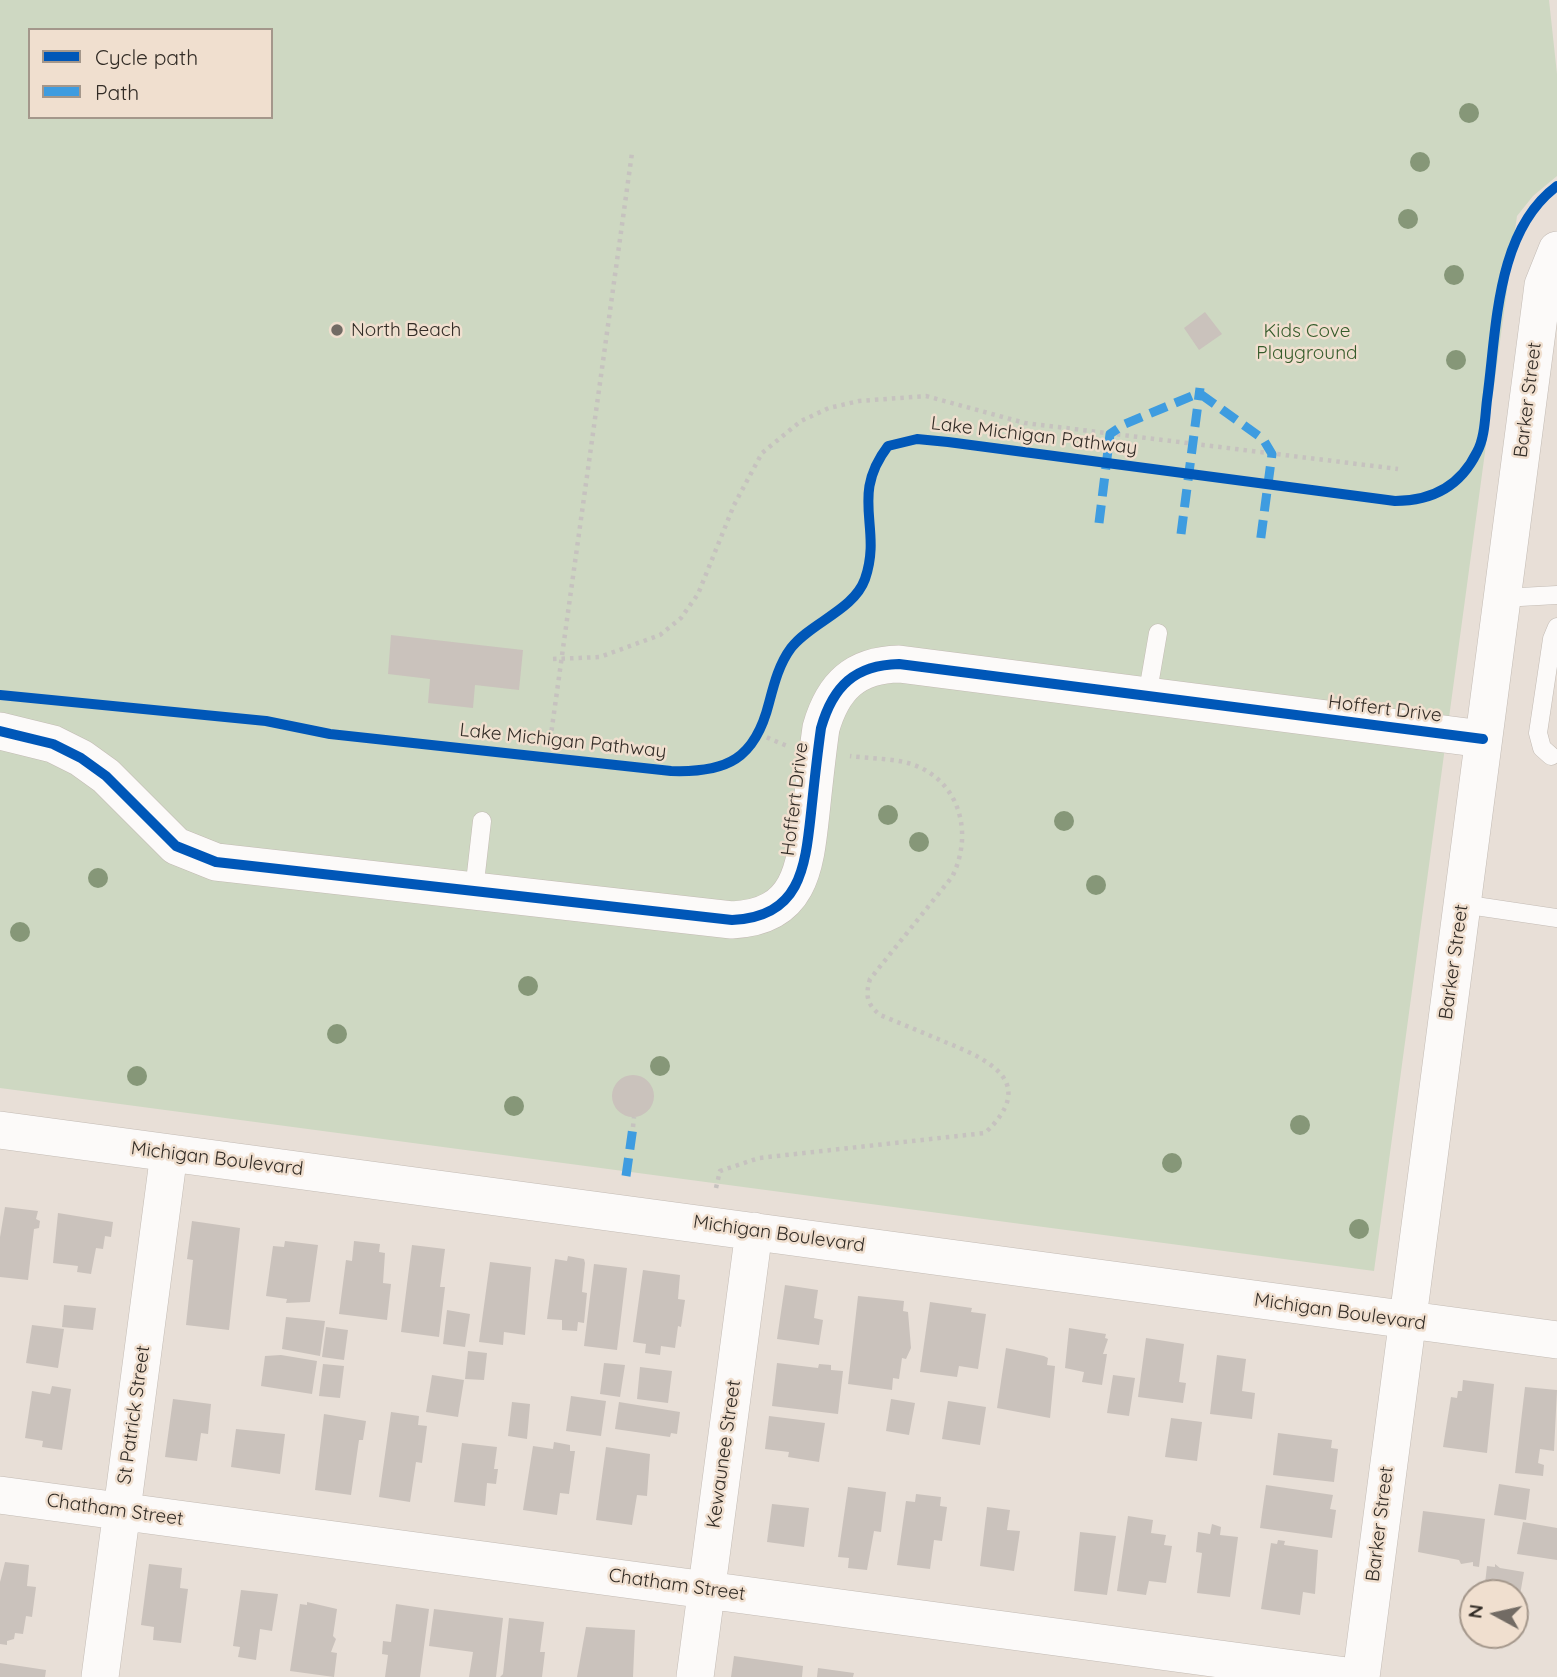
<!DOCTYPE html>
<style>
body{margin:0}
#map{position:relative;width:1557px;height:1677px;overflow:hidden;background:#e8dfd7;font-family:Quicksand,sans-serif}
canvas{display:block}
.legend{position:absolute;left:28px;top:28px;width:245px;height:91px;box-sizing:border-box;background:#f0dfcf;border:2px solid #a4978b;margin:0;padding:9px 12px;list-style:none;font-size:21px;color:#322c26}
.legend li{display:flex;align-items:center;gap:14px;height:35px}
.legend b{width:35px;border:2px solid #a4978b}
.north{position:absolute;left:1459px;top:1579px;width:70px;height:70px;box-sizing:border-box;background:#f0dfcf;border:2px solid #a4978b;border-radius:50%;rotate:278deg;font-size:19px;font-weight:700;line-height:28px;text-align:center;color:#322c26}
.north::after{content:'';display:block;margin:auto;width:24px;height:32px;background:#726b64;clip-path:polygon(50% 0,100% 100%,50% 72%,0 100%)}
</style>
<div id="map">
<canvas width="1557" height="1677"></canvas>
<ul class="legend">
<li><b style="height:9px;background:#0057b8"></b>Cycle path</li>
<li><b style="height:9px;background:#3e9ce0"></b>Path</li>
</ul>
<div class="north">N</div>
</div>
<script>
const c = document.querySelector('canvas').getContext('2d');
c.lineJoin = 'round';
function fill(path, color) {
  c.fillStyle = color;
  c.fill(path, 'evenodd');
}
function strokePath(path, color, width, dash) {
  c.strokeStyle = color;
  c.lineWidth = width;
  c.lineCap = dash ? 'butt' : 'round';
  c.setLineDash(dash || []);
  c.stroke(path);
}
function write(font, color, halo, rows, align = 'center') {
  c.font = font + ' Quicksand,sans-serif';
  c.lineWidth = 5;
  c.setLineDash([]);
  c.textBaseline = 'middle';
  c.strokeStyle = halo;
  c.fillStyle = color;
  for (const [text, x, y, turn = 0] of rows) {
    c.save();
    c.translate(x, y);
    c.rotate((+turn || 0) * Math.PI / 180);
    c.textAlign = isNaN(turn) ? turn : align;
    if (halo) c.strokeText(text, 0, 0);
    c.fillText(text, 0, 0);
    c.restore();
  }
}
const green = new Path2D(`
 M0,0H1549L1557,74V176L1533,196L1517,216L1374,1271L0,1088ZM30,30H271V117H30Z`);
const building = new Path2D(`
 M1205,312L1222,334L1199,350L1184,328Z
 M391,635L523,650L519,690L475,685L473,708L428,703L430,679L388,674Z
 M612 1096a21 21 0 1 1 42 0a21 21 0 1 1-42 0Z
 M5,1207L38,1211L36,1219L40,1221L39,1228L34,1229L28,1280L0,1277V1237Z
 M58,1213L113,1222L111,1237L105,1236L103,1249L96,1248L91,1274L77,1272L78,1266L53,1263Z
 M192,1221L240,1228L229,1330L186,1325L193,1260L187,1259Z
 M285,1241L318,1245L310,1302L286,1303L287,1299L266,1296L273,1246L284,1247Z
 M354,1241L380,1244L379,1252L385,1253L383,1283L391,1284L387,1320L339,1314L346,1260L352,1261Z
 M412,1245L445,1249L440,1287H445L439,1337L401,1332Z
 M568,1256L584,1259L585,1263L582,1292L587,1293L584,1323L578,1322L577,1331L562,1330V1320L547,1319L555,1259L567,1261Z
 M490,1262L531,1267L525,1335L504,1332L503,1345L479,1342Z
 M594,1264L627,1268L617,1350L584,1346Z
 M643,1270L680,1275L678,1299L685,1300L681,1327L678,1326L675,1348L661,1346L660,1355L645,1353L646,1344L633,1342Z
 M785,1285L818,1290L814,1318L823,1320L819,1345L777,1339Z
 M858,1296L904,1301L903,1311L908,1312L911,1348L906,1359L902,1358L899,1379L893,1378L892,1390L848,1384Z
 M930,1302L972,1308L971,1312L986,1314L978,1369L959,1366L957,1377L920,1372Z
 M64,1305L96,1308L93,1330L62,1327Z
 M447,1310L470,1314L465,1347L443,1344Z
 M286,1317L325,1321L320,1356L282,1349Z
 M32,1325L64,1329L58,1368L26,1363Z
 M326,1327L348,1330L344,1360L322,1357Z
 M1069,1328L1106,1334L1105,1338L1108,1339L1103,1354H1107L1102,1385L1082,1382L1084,1372L1065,1368Z
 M1146,1338L1184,1344L1179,1382L1186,1383L1183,1403L1138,1397Z
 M1006,1348L1044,1356L1048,1358L1047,1365L1055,1366L1050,1418L997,1408Z
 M468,1351L487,1353L484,1380L465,1379Z
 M281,1355L317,1361L312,1394L261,1386L265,1356Z
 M1217,1355L1246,1359L1242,1391L1255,1393L1252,1419L1210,1414Z
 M604,1363L625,1365L620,1397L600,1394Z
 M777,1363L818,1368L819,1364L831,1365V1370L843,1371L838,1414L772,1406Z
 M323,1364L344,1366L340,1398L319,1396Z
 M640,1367L672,1371L668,1403L637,1399Z
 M432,1375L464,1380L458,1417L426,1412Z
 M1113,1375L1135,1378L1129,1416L1107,1413Z
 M1463,1380L1494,1384L1487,1453L1443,1447L1451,1397L1457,1398L1458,1391H1462Z
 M52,1386L71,1389L62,1450L42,1447L43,1441L25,1438L32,1391L50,1394Z
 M1525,1387L1557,1390L1554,1451L1540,1449L1538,1463L1544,1465L1543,1476L1515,1473Z
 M571,1396L606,1401L601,1436L566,1431Z
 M173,1399L211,1404L208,1434L201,1433L197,1461L165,1457Z
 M891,1399L915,1403L909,1435L886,1431Z
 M948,1401L986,1407L980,1445L942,1439Z
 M512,1402L530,1404L527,1439L508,1436Z
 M619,1402L680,1412L677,1434L671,1433L670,1437L615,1429Z
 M391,1412L419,1416L418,1425L427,1426L422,1463L416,1462L410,1502L379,1497Z
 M324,1414L366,1421L363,1440H359L351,1495L315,1490Z
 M769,1416L825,1423L819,1462L788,1457L789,1452L765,1449Z
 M1171,1418L1202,1422L1197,1461L1165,1457Z
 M236,1429L285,1434L280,1474L231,1467Z
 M1278,1433L1332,1440L1331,1448L1338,1449L1334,1482L1273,1475Z
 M554,1442L570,1445V1451H575L569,1494L560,1493L557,1515L523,1510L533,1446L553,1449Z
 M462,1443L497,1447L494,1469H498L496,1484L487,1483L485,1506L454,1502Z
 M606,1447L650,1454L647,1496L637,1495L632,1525L596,1520Z
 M1499,1484L1530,1489L1526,1520L1494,1515Z
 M1266,1485L1333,1495L1330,1509L1336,1510L1332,1538L1260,1528Z
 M848,1487L886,1492L881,1532L874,1531L867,1570L848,1568L849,1558L838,1557Z
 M916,1494L941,1497L940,1506L947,1507L942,1541L934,1540L930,1569L897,1565L906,1501L915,1502Z
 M772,1504L809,1508L804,1547L767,1542Z
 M987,1507L1010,1510L1007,1530L1020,1531L1014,1571L980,1566Z
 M1423,1511L1485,1519L1479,1567L1473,1566V1562L1461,1564L1459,1560L1418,1552Z
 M1128,1516L1153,1520L1151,1533L1166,1535L1164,1545L1172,1546L1166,1583L1149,1581L1146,1595L1117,1591Z
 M1523,1522L1557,1528V1560L1517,1554Z
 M1212,1524L1221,1527L1220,1535L1238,1537L1230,1597L1197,1593L1202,1553L1196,1552L1198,1532L1210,1534Z
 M1080,1532L1116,1536L1107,1595L1074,1591Z
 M1278,1540L1285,1541L1284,1545L1318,1550L1315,1594L1303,1592L1300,1615L1261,1609L1271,1543L1277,1544Z
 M5,1562L29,1565L27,1586L36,1587L32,1617L26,1616L23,1634L15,1633L14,1639L7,1641V1645L0,1644V1582Z
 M149,1564L182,1568L180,1588L188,1589L181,1643L153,1640L154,1627L141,1625Z
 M1495,1564L1500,1568L1524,1572L1520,1595L1484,1593L1487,1566L1495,1567Z
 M241,1590L278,1594L272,1631L260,1629L256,1660L238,1657L240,1647L233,1646Z
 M307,1602L337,1609L333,1636L336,1639L331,1652L337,1653L334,1677L290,1671L300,1604L307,1605Z
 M396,1604L429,1609L420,1677H385L388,1655L382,1654L383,1641L391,1642Z
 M434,1609L503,1618L496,1677H469L473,1652L429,1646Z
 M509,1618L544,1622L540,1652H545L542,1677H500L503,1674Z
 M586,1627L635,1630L633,1677H577Z
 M1478,1635H1503L1501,1646L1477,1642Z
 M734,1656L803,1666L802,1677H731Z
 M0,1663L46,1670L45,1677H0Z
 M818,1668L854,1673L853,1677H817Z`);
const path = new Path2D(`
 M553,659L600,657L660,635L681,618L698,594L734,505L762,453L801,421L829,408L859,401L926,396L1025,423L1398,469
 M759,734L787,746
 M548,756L632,153
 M633,1127L634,1117
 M716,1188L720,1171L759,1158L985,1133C1037,1084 993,1061 945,1042C924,1033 902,1024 880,1015C867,1004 865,996 870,979L952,877C972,838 963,787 919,767C900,758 872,759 850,756`);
const service = new Path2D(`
 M1502,598L1557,595
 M1147,697L1158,633
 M1551,756L1542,748L1538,733L1552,639L1557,627
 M474,891L482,821
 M1462,904L1557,918`);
const minor = new Path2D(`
 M0,731L53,744L81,758L106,776L176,846L216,862L732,920C800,917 805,869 811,813C814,785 817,756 821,728C833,686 855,665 899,664L1483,739
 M0,1130L1557,1340
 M0,1495L1354,1677
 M100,1677L169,1153
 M695,1677L754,1231
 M1361,1677L1541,301L1543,285L1557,250`);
const quiet = new Path2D(`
 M1099,523L1110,434L1125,424L1199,393L1263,439L1272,454L1260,544
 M1181,534L1200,388
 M626,1176L633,1127`);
const cycleway = new Path2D(`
 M0,695L266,721L330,734L671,771C727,773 755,759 769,703C774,684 779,664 791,648C810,623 854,610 865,579C883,527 849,497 888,446L917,439L948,442L1395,501C1431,501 1460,487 1477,452C1485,438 1485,416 1487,400C1497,329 1495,232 1557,186
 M0,731L53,744L81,758L106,776L176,846L216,862L732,920C800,917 805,869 811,813C814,785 817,756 821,728C833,686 855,665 899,664L1483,739`);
const trees = [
 [1469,113],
 [1420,162],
 [1408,219],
 [1454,275],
 [1456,360],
 [888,815],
 [1064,821],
 [919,842],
 [98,878],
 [1096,885],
 [20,932],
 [528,986],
 [337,1034],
 [660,1066],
 [137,1076],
 [514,1106],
 [1300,1125],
 [1172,1163],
 [1359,1229]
];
const markers = [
 [337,330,7,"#726b64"]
];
const poiNames = [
 ["North Beach",351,330]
];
const parkNames = [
 ["Kids Cove",1307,331],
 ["Playground",1307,353]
];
const streetNames = [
 ["Barker Street",1528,400,-83],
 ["Lake Michigan Pathway",1034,436,7],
 ["Hoffert Drive",1385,709,7],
 ["Lake Michigan Pathway",563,741,6],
 ["Hoffert Drive",795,799,-83],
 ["Barker Street",1454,962,-82],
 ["Michigan Boulevard",217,1159,7],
 ["Michigan Boulevard",779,1234,8],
 ["Michigan Boulevard",1340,1312,8],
 ["St Patrick Street",134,1415,-82],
 ["Kewaunee Street",724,1454,-82],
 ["Chatham Street",115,1510,8],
 ["Barker Street",1380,1524,-83],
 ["Chatham Street",677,1585,8]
];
fill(green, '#ced8c2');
fill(building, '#cac2bc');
strokePath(service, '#c3bbb4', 19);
strokePath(minor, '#c3bbb4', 38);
strokePath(path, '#c6c2bf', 4.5, [3.5, 5]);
strokePath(service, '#fcfaf9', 18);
strokePath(minor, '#fcfaf9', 37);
strokePath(quiet, '#3e9ce0', 9, [18, 9]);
strokePath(cycleway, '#0057b8', 10);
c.fillStyle = '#869778';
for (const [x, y] of trees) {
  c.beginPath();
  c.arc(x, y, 10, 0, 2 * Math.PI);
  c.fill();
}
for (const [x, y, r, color] of markers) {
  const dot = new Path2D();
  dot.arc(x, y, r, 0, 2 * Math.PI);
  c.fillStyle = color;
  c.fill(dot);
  strokePath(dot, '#f0dfcf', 2.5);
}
write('19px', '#322c26', '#f0dfcf', poiNames, 'left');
write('19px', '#355c2b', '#f0dfcf', parkNames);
write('19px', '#322c26', '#f0dfcf', streetNames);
</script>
